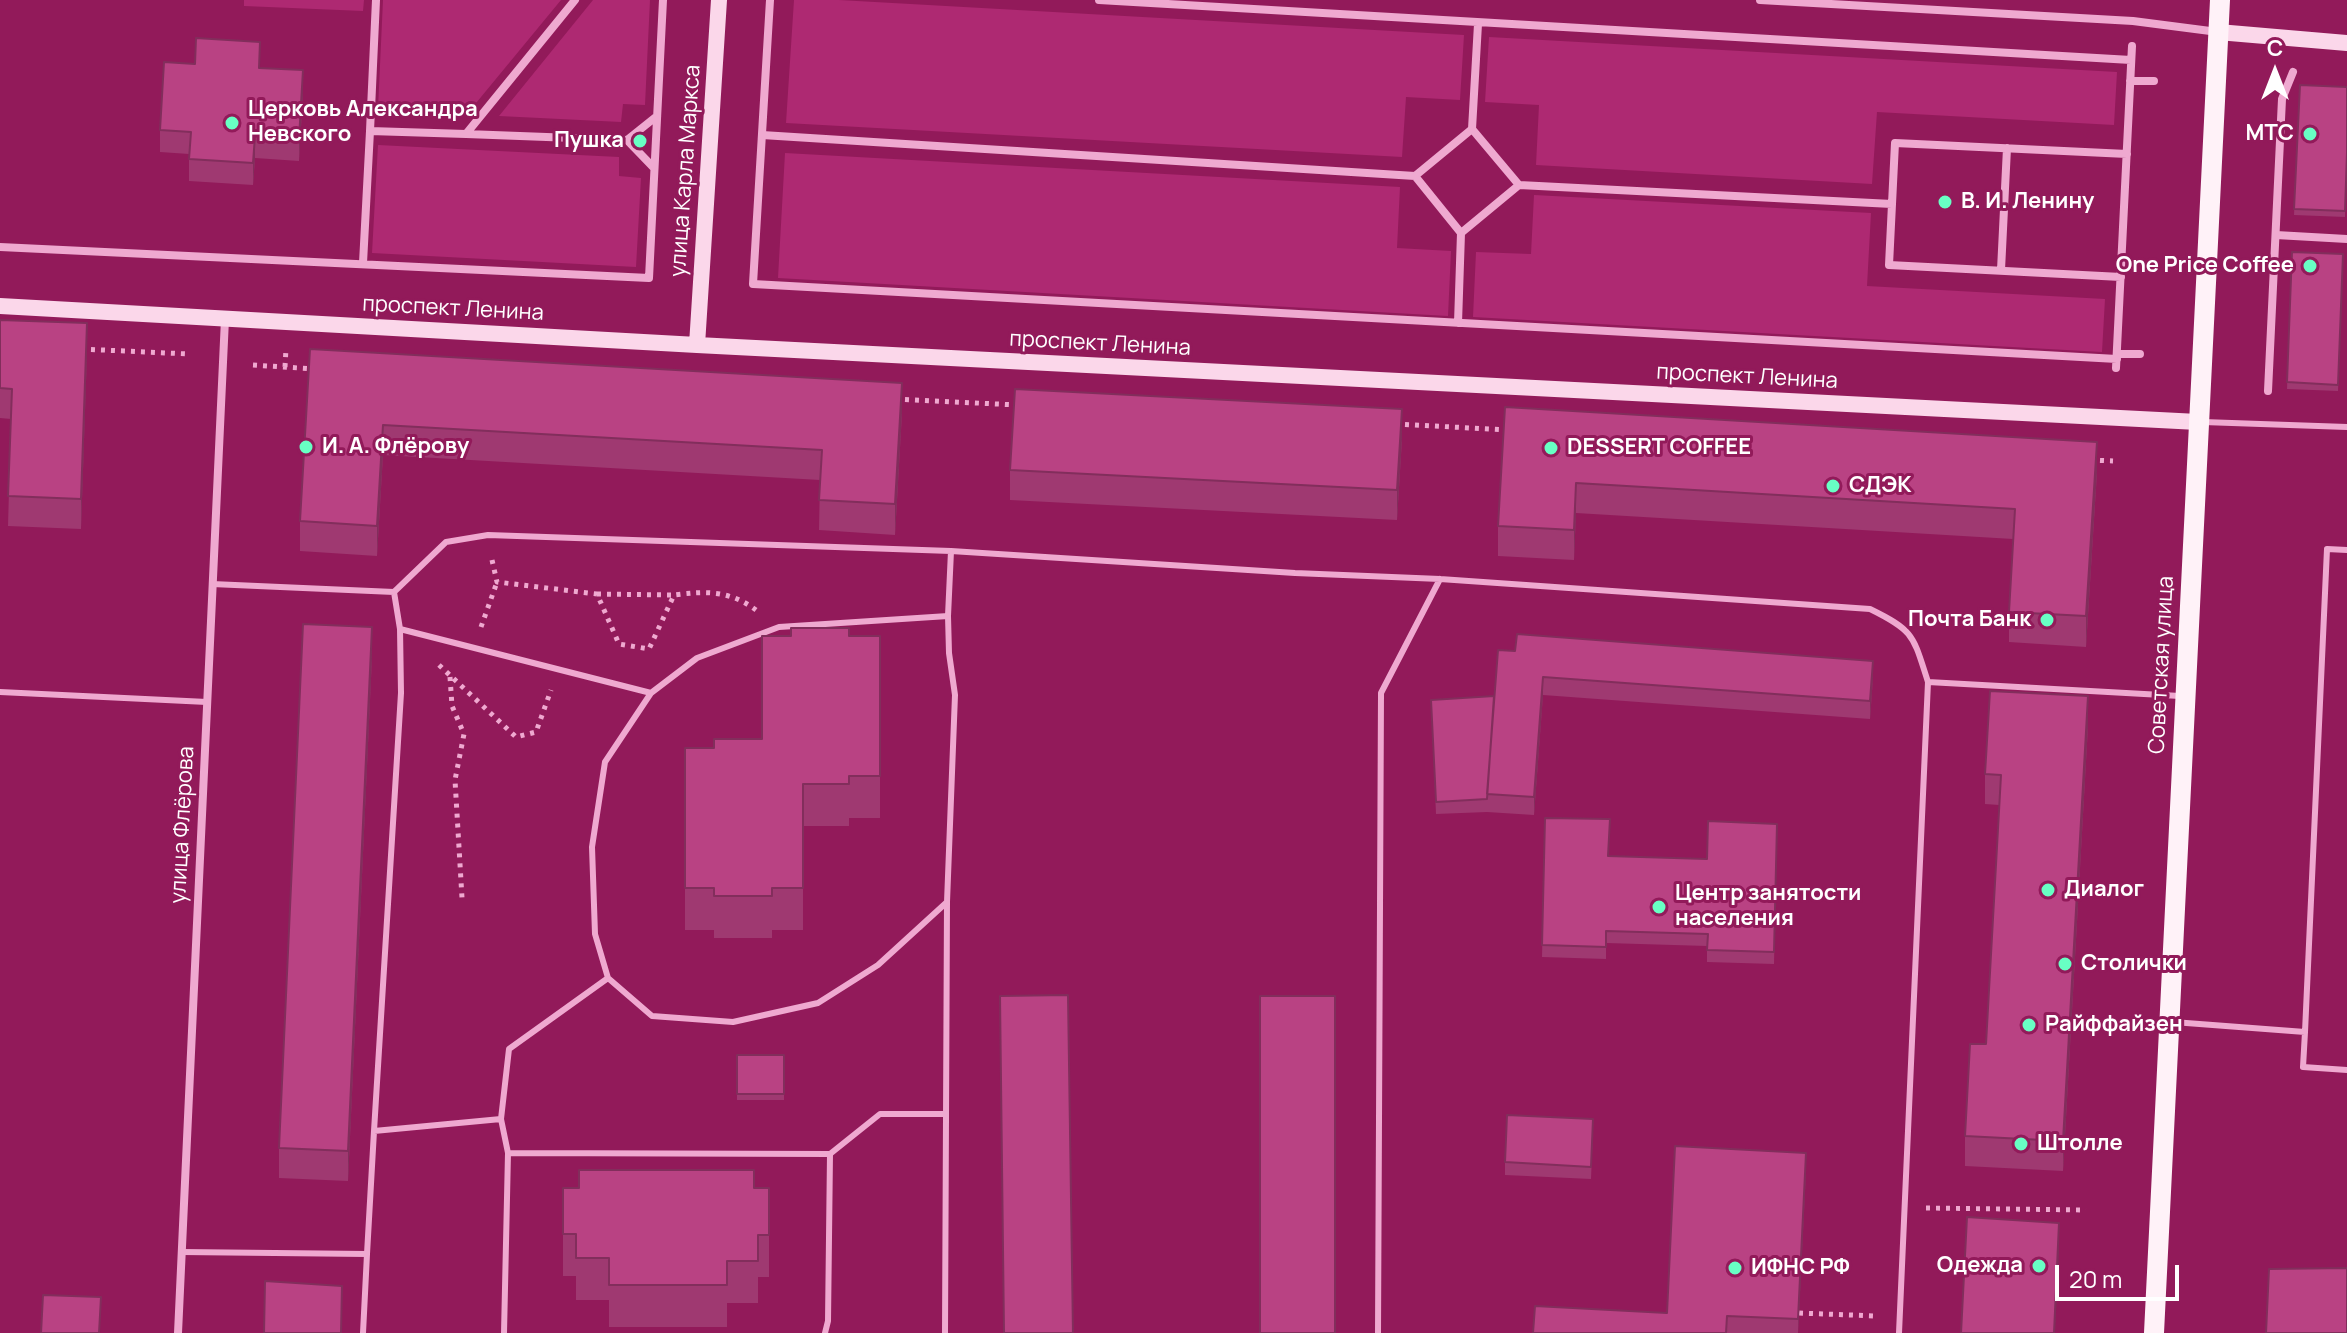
<!DOCTYPE html>
<meta charset="utf-8">
<style>
body{margin:0}
#map{position:relative;width:2347px;height:1333px;overflow:hidden;background:#921a5a;font-family:Manrope,sans-serif}
canvas{display:block}
.north{position:absolute;left:2235px;top:32px;width:80px;height:80px;-webkit-text-stroke:6px #921a5a;paint-order:stroke;rotate:0deg;font-size:22px;font-weight:700;line-height:32px;text-align:center;color:#fff}
.north::after{content:'';display:block;margin:auto;width:28px;height:36px;background:#fff;clip-path:polygon(50% 0,100% 100%,50% 72%,0 100%)}
.scale{position:absolute;left:2055px;top:1265px;width:124px;height:36px;box-sizing:border-box;border:4px solid #fff;border-top:0;padding-left:10px;font-size:24px;line-height:28px;white-space:nowrap;color:#fff;-webkit-text-stroke:6px #921a5a;paint-order:stroke}
</style>
<div id="map">
<canvas width="2347" height="1333"></canvas>
<div class="north">С</div>
<div class="scale">20 m</div>
</div>
<script>
const c = document.querySelector('canvas').getContext('2d');
c.lineJoin = 'round';
function fill(path, color) {
  c.fillStyle = color;
  c.fill(path, 'evenodd');
}
function strokePath(path, color, width, dash) {
  c.strokeStyle = color;
  c.lineWidth = width;
  c.lineCap = dash ? 'butt' : 'round';
  c.setLineDash(dash || []);
  c.stroke(path);
}
function write(font, color, halo, rows, align = 'center') {
  c.font = font + ' Manrope,sans-serif';
  c.lineWidth = 6;
  c.setLineDash([]);
  c.textBaseline = 'middle';
  c.strokeStyle = halo;
  c.fillStyle = color;
  for (const [text, x, y, turn = 0] of rows) {
    c.save();
    c.translate(x, y);
    c.rotate((+turn || 0) * Math.PI / 180);
    c.textAlign = isNaN(turn) ? turn : align;
    if (halo) c.strokeText(text, 0, 0);
    c.fillText(text, 0, 0);
    c.restore();
  }
}
const green = new Path2D(`
 M244,0H364L363,11L244,6Z
 M383,0H561L467,114L378,109Z
 M593,0H650L645,105L623,104L621,122L499,116Z
 M794,0H839L1464,35L1460,100L1406,97L1402,157L786,123Z
 M1489,37L2117,72L2114,125L1877,112L1872,184L1536,165L1539,105L1485,102Z
 M378,145L619,157V176L641,178L636,267L372,253Z
 M785,153L1400,187L1397,248L1451,251L1448,316L778,278Z
 M1534,195L1871,213L1867,286L2105,299L2102,352L1473,317L1476,252L1531,254Z`);
const path = new Path2D(`
 M81,349L189,354
 M253,365L314,369
 M285,367L286,348
 M895,399L1017,405
 M1395,424L1509,430
 M2090,460L2113,461
 M492,560L497,582L597,594L619,644L649,649L674,595C706,591 729,590 756,610
 M597,594L674,595
 M481,627L497,582
 M439,665L516,737L536,732L551,690
 M450,677L452,706L464,734L455,780L462,898
 M1926,1208L2086,1210
 M1799,1313L1876,1316`);
const lane = new Path2D(`
 M2203,422L2347,427
 M951,551L1295,573L1440,579L1870,609C1915,631 1913,636 1928,682L1899,1333
 M212,584L394,592L400,629L651,693
 M394,592L446,542L488,535L951,551L948,616
 M948,616L949,653L955,695L947,902L878,965L818,1003L733,1022L652,1016L608,978L595,934L592,847L605,762L651,693L697,658L779,627Z
 M1928,682L2180,696
 M0,692L207,702
 M2173,1022L2305,1032L2327,549L2347,550
 M2305,1032L2303,1067L2347,1070
 M374,1131L401,693L400,629
 M508,1153L830,1154L880,1114H944
 M182,1252L367,1254L363,1333
 M367,1254L374,1131L501,1119
 M504,1333L508,1153L501,1119L509,1049L608,978
 M825,1333L828,1321L830,1154
 M945,1333L947,902
 M1378,1333L1381,693L1440,579`);
const street = new Path2D(`
 M376,0L370,131L466,134
 M575,0L466,134L627,140L657,116
 M770,0L753,284L2117,359
 M1099,0L2131,60
 M1760,0L2133,21L2218,32
 M2130,81H2154
 M1472,129L1478,24
 M762,135L1415,176
 M627,140L654,168
 M1519,185L1472,129L1415,176L1461,233L1519,185L1892,204
 M2276,235L2347,239
 M0,247L649,278L663,0
 M363,263L370,131
 M2001,270L2007,148
 M2121,277L1889,265L1895,143L2127,154
 M1458,323L1461,233
 M2117,354H2140
 M2116,368L2132,46
 M2268,391L2282,99L2293,72
 M178,1333L225,319`);
const secondary = new Path2D(`
 M2218,32L2347,43
 M0,306L697,345L2198,422
 M697,345L719,0`);
const primary = new Path2D(`
 M2154,1333L2220,0`);
const wall = new Path2D(`
 M260,68L303,93L299,161L255,158L253,185L189,181V154L160,152V130Z
 M2300,85L2347,87L2345,217L2294,215Z
 M2292,252L2343,254L2338,391L2287,389Z
 M0,320L87,353L81,529L8,526L11,419L0,418Z
 M310,349L902,413L895,535L819,530L820,480L383,455L377,556L300,551V521Z
 M1505,407L2097,472L2086,647L2009,642V612L2013,539L1576,513L1574,560L1498,556V526Z
 M1402,439L1397,520L1010,500V470Z
 M849,636H880V818H849V826H803V930H772V938H714V930H685V748H714L762,739Z
 M1498,650L1873,678L1870,719L1543,695L1534,815L1487,812L1436,814L1431,700L1494,696Z
 M372,657L348,1181L279,1178V1148Z
 M2088,726L2063,1171L1965,1166V1136L1986,1044L1999,805L1985,804V774Z
 M1545,818L1609,856L1707,859L1777,824L1774,964L1707,962V946L1606,943V959L1542,957Z
 M737,1055H784V1100H737Z
 M1593,1131L1591,1179L1505,1175V1162Z
 M1806,1171L1798,1333H1533L1667,1313Z
 M563,1188H769V1277H758V1303H727V1327H609V1300H576V1276H563Z`);
const shadedWall = new Path2D(`
 M303,70V93L299,161V139Z
 M255,136V158L253,185V163Z
 M87,323V353L81,529V499Z
 M902,383V413L895,535V504Z
 M1402,409V439L1397,520V490Z
 M383,425V455L377,556V526Z
 M2097,442V472L2086,647V616Z
 M1576,483V513L1574,560V530Z
 M372,627V657L348,1181V1151Z
 M1873,661V678L1870,719V701Z
 M1543,677V695L1534,815V797Z
 M2088,696V726L2063,1171V1141Z
 M1806,1153V1171L1798,1333V1319Z
 M2059,1223V1253L2055,1333H2054Z`);
const building = new Path2D(`
 M196,38L260,42L259,68L303,70L299,139L255,136L253,163L189,159L191,132L160,130L164,62L195,64Z
 M2300,85L2347,87V153L2345,211L2294,209Z
 M2292,252L2343,254L2338,385L2287,382Z
 M0,320L87,323L81,499L8,496L12,389L0,388Z
 M310,349L902,383L895,504L819,500L822,450L383,425L377,526L300,521Z
 M1015,389L1402,409L1397,490L1010,470Z
 M1505,407L2097,442L2086,616L2009,612L2015,509L1576,483L1574,530L1498,526Z
 M303,624L372,627L348,1151L279,1148Z
 M791,628H849V636H880V776H849V784H803V888H772V896H714V888H685V748H714V739H762V636H791Z
 M1517,634L1873,661L1870,701L1543,677L1534,797L1487,794L1498,650L1515,651Z
 M1990,691L2088,696L2063,1141L1965,1136L1970,1044H1986L2001,775L1985,774Z
 M1494,696L1487,799L1436,802L1431,700Z
 M1545,818L1610,819L1608,856L1707,859L1708,821L1777,824L1774,952L1707,950L1708,934L1606,931V947L1542,945Z
 M1068,995L1073,1333H1004L1000,996Z
 M1260,996H1335V1333H1260Z
 M737,1055H784V1094H737Z
 M1507,1115L1593,1119L1591,1167L1505,1162Z
 M1675,1146L1806,1153L1798,1319L1727,1316L1726,1333H1533L1535,1306L1667,1313Z
 M579,1170H754V1188H769V1235H758V1261H727V1285H609V1258H576V1234H563V1188H579Z
 M1967,1217L2059,1223L2054,1333H1961Z
 M2347,1268V1333H2266L2269,1269Z
 M265,1281L342,1286L341,1333H264Z
 M43,1295L101,1297L99,1333H41Z`);
const markers = [
 [232,123,8,"#68ffc4"],
 [2310,134,8,"#68ffc4"],
 [640,141,8,"#68ffc4"],
 [1945,202,8,"#68ffc4"],
 [2310,266,8,"#68ffc4"],
 [306,447,8,"#68ffc4"],
 [1551,448,8,"#68ffc4"],
 [1833,486,8,"#68ffc4"],
 [2047,620,8,"#68ffc4"],
 [2048,890,8,"#68ffc4"],
 [1659,907,8,"#68ffc4"],
 [2065,964,8,"#68ffc4"],
 [2029,1025,8,"#68ffc4"],
 [2021,1144,8,"#68ffc4"],
 [2039,1266,8,"#68ffc4"],
 [1735,1268,8,"#68ffc4"]
];
const poiNames = [
 ["Церковь Александра",248,110],
 ["Невского",248,135],
 ["МТС",2294,134,"right"],
 ["Пушка",624,141,"right"],
 ["В. И. Ленину",1961,202],
 ["One Price Coffee",2294,266,"right"],
 ["И. А. Флёрову",322,447],
 ["DESSERT COFFEE",1567,448],
 ["СДЭК",1849,486],
 ["Почта Банк",2031,620,"right"],
 ["Диалог",2064,890],
 ["Центр занятости",1675,894],
 ["населения",1675,919],
 ["Столички",2081,964],
 ["Райффайзен",2045,1025],
 ["Штолле",2037,1144],
 ["Одежда",2023,1266,"right"],
 ["ИФНС РФ",1751,1268]
];
const streetNames = [
 ["улица Карла Маркса",686,171,-86],
 ["проспект Ленина",453,309,3],
 ["проспект Ленина",1100,344,3],
 ["проспект Ленина",1747,377,3],
 ["Советская улица",2162,665,-87],
 ["улица Флёрова",183,825,-87]
];
fill(green, '#ae2972');
strokePath(path, '#efa9d0', 5, [4, 6]);
strokePath(lane, '#efa9d0', 6);
strokePath(street, '#efa9d0', 8);
strokePath(secondary, '#fbd7ea', 16);
strokePath(primary, '#fff2f8', 20);
fill(wall, '#9f3971');
fill(shadedWall, '#822e5c');
fill(building, '#b94283');
strokePath(building, '#822e5c', 2);
for (const [x, y, r, color] of markers) {
  const dot = new Path2D();
  dot.arc(x, y, r, 0, 2 * Math.PI);
  c.fillStyle = color;
  c.fill(dot);
  strokePath(dot, '#921a5a', 3);
}
write('bold 22px', '#fff', '#921a5a', poiNames, 'left');
write('22px', '#fff', '#921a5a', streetNames);
</script>
